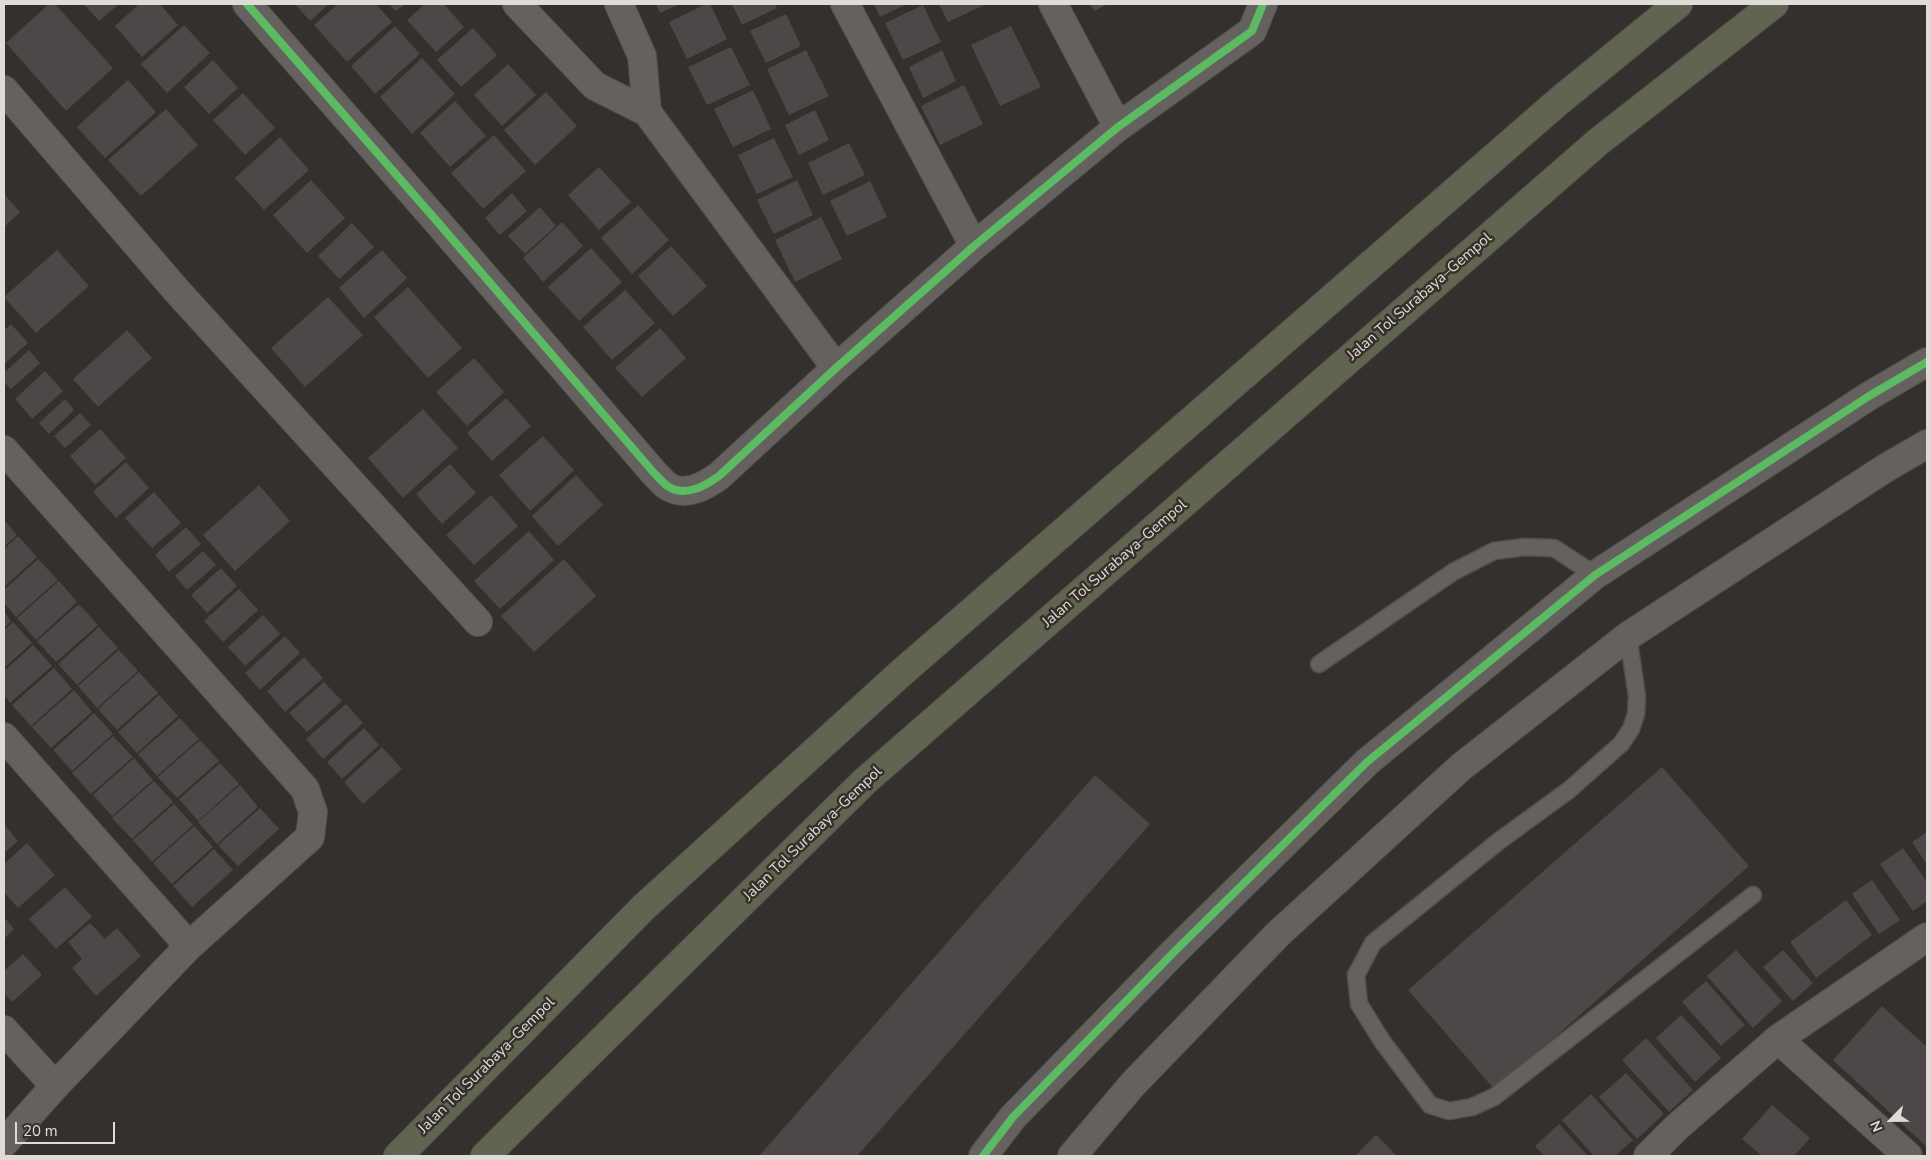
<!DOCTYPE html>
<meta charset="utf-8">
<style>
body{margin:0}
#map{position:relative;width:1931px;height:1160px;overflow:hidden;background:#34302d;font-family:"Nunito Sans",sans-serif}
canvas{display:block}
.frame{position:absolute;inset:0;border:5px solid #e0dbd7;pointer-events:none}
.north{position:absolute;left:1866px;top:1095px;width:50px;height:50px;-webkit-text-stroke:4px #37302a;paint-order:stroke;rotate:247deg;font-size:14px;font-weight:700;line-height:20px;text-align:center;color:#e0dbd7}
.north::after{content:'';display:block;margin:auto;width:18px;height:22px;background:#e0dbd7;clip-path:polygon(50% 0,100% 100%,50% 72%,0 100%)}
.scale{position:absolute;left:15px;top:1122px;width:100px;height:22px;box-sizing:border-box;border:2px solid #e0dbd7;border-top:0;padding-left:6px;font-size:15px;line-height:18px;white-space:nowrap;color:#e0dbd7;-webkit-text-stroke:4px #37302a;paint-order:stroke}
</style>
<div id="map">
<canvas width="1931" height="1160"></canvas>
<div class="frame"></div>
<div class="north">N</div>
<div class="scale">20 m</div>
</div>
<script>
const c = document.querySelector('canvas').getContext('2d');
c.lineJoin = 'round';
function fill(path, color) {
  c.fillStyle = color;
  c.fill(path, 'evenodd');
}
function strokePath(path, color, width, dash) {
  c.strokeStyle = color;
  c.lineWidth = width;
  c.lineCap = dash ? 'butt' : 'round';
  c.setLineDash(dash || []);
  c.stroke(path);
}
function write(font, color, halo, rows, align = 'center') {
  c.font = font + ' "Nunito Sans",sans-serif';
  c.lineWidth = 5;
  c.setLineDash([]);
  c.textBaseline = 'middle';
  c.strokeStyle = halo;
  c.fillStyle = color;
  for (const [text, x, y, turn = 0] of rows) {
    c.save();
    c.translate(x, y);
    c.rotate((+turn || 0) * Math.PI / 180);
    c.textAlign = isNaN(turn) ? turn : align;
    if (halo) c.strokeText(text, 0, 0);
    c.fillText(text, 0, 0);
    c.restore();
  }
}
const building = new Path2D(`
 M49,4H55L113,68L66,111L6,43Z
 M84,4H119L99,21Z
 M139,4H160L178,25L142,57L115,26Z
 M295,4H329L310,21Z
 M338,4H376L392,22L347,62L314,25Z
 M389,4H405L396,11Z
 M425,4H444L464,27L436,52L407,20Z
 M656,4H680L660,13Z
 M706,4H710L727,39L687,59L669,22Z
 M732,4H775L777,8L742,25Z
 M874,4H907L880,17Z
 M939,4H986L948,22Z
 M1090,4H1108L1094,11Z
 M923,5L941,42L903,60L885,23Z
 M786,14L801,46L766,63L750,31Z
 M184,25L210,53L167,93L141,64Z
 M395,26L420,54L375,94L351,66Z
 M1011,26L1041,87L1000,106L971,45Z
 M473,28L497,55L461,87L437,60Z
 M731,47L750,85L707,105L688,67Z
 M806,50L829,96L789,115L767,69Z
 M942,50L956,81L923,98L909,67Z
 M422,58L455,94L412,134L380,97Z
 M213,60L238,88L209,114L184,87Z
 M508,64L536,95L502,126L474,95Z
 M128,80L156,112L105,158L77,127Z
 M964,85L983,124L940,145L921,106Z
 M753,90L771,129L733,147L714,109Z
 M546,92L577,126L535,165L504,130Z
 M243,93L275,128L245,155L213,120Z
 M455,101L486,136L450,167L420,133Z
 M166,109L198,145L141,196L108,160Z
 M815,110L829,140L799,155L785,125Z
 M494,135L526,171L483,209L451,173Z
 M280,137L309,170L264,210L235,178Z
 M774,138L793,177L757,194L738,155Z
 M849,143L865,175L823,195L808,163Z
 M599,167L631,202L599,230L568,195Z
 M311,180L345,218L307,253L273,215Z
 M797,180L813,215L774,234L757,200Z
 M870,181L887,217L847,236L830,201Z
 M512,193L527,211L500,235L485,218Z
 M4,194L20,212L4,227Z
 M638,205L669,240L632,274L601,238Z
 M540,207L556,226L525,254L508,236Z
 M821,217L842,259L795,282L775,240Z
 M562,222L583,246L543,282L523,258Z
 M352,223L374,247L339,279L318,256Z
 M671,246L707,286L673,316L638,276Z
 M591,248L622,282L579,321L548,287Z
 M57,250L89,286L36,333L4,297Z
 M382,250L407,278L364,318L339,288Z
 M408,287L462,348L428,378L374,317Z
 M625,290L655,323L612,360L583,327Z
 M328,297L363,335L305,387L271,348Z
 M11,324L28,343L4,364V330Z
 M660,328L686,358L642,397L615,368Z
 M127,330L152,358L98,407L73,379Z
 M29,350L40,363L11,389L4,382V373Z
 M474,358L504,392L467,426L436,392Z
 M45,371L63,391L32,419L15,399Z
 M506,398L531,426L492,461L467,433Z
 M65,399L74,410L49,434L39,423Z
 M423,409L458,448L403,498L368,458Z
 M80,413L91,425L65,448L54,436Z
 M100,429L126,458L95,485L70,456Z
 M543,436L574,470L530,511L499,475Z
 M126,462L149,488L116,518L93,492Z
 M450,464L476,493L442,524L416,494Z
 M576,475L603,505L558,546L532,516Z
 M259,485L290,521L235,571L203,535Z
 M154,492L181,523L152,548L125,518Z
 M491,495L518,526L474,565L446,535Z
 M4,520L17,535L4,547Z
 M186,527L201,544L169,572L155,555Z
 M529,531L554,560L500,609L474,581Z
 M18,536L37,557L4,587V549Z
 M203,551L216,565L187,590L175,576Z
 M38,559L58,580L16,617L4,603V590Z
 M564,559L596,596L534,652L501,616Z
 M221,568L237,586L207,613L191,595Z
 M59,581L77,602L36,640L17,618Z
 M239,589L258,610L223,642L204,621Z
 M79,604L98,625L56,662L37,641Z
 M4,612L11,621L4,628Z
 M263,615L280,634L245,666L228,647Z
 M13,622L32,643L4,668V630Z
 M99,627L118,648L77,685L58,664Z
 M285,636L300,653L260,690L245,673Z
 M33,645L52,666L10,703L4,695V671Z
 M119,650L138,671L97,708L78,686Z
 M304,657L323,678L285,712L267,691Z
 M54,668L72,689L31,726L12,705Z
 M139,672L158,693L117,730L98,709Z
 M324,682L342,701L307,732L289,713Z
 M74,690L92,712L51,748L32,727Z
 M159,695L178,716L137,753L118,732Z
 M346,704L363,723L323,759L306,739Z
 M94,713L113,734L72,771L53,750Z
 M180,718L199,739L157,776L138,754Z
 M364,728L379,745L342,779L327,762Z
 M113,736L133,757L91,794L72,773Z
 M200,740L219,761L177,798L158,777Z
 M382,747L402,769L363,804L344,782Z
 M134,758L153,780L112,816L93,795Z
 M220,763L239,784L198,821L179,799Z
 M1662,767L1749,866L1495,1090L1408,990Z
 M1095,775L1150,824L857,1156H759Z
 M154,781L173,802L132,839L112,818Z
 M240,785L258,807L217,844L198,822Z
 M174,804L193,825L152,862L133,840Z
 M260,808L279,829L238,866L218,845Z
 M4,824L18,841L4,853Z
 M194,826L213,847L172,884L153,863Z
 M1927,832V865L1912,842Z
 M27,843L55,875L18,908L4,892V864Z
 M1903,848L1927,882V901L1913,911L1880,864Z
 M214,849L233,870L192,907L173,886Z
 M1872,880L1900,920L1879,934L1852,894Z
 M65,887L92,917L56,949L29,919Z
 M1846,900L1872,935L1816,978L1790,942Z
 M4,917L14,929L4,939Z
 M90,923L105,939L117,928L141,956L96,996L72,968L82,959L68,942Z
 M1736,950L1782,1001L1753,1028L1707,976Z
 M1783,950L1813,983L1793,1001L1763,967Z
 M23,954L42,975L12,1002L4,993V971Z
 M1706,981L1745,1025L1721,1046L1682,1002Z
 M1882,1006L1927,1047V1147L1833,1060Z
 M1681,1015L1721,1058L1695,1082L1656,1038Z
 M1646,1038L1693,1090L1669,1112L1622,1060Z
 M1626,1073L1664,1114L1637,1139L1599,1097Z
 M1591,1094L1633,1140L1615,1156H1594L1562,1120Z
 M1772,1105L1810,1138L1794,1156H1762L1742,1139Z
 M1559,1124L1588,1156H1544L1535,1146Z
 M1376,1135L1397,1156H1355Z`);
const lane = new Path2D(`
 M1628,636L1637,696L1636,714L1631,729L1621,744L1569,790L1499,841L1373,943L1356,975L1359,1004L1382,1041L1430,1105L1449,1111L1472,1107L1494,1097L1753,895
 M1319,664L1453,572L1494,551L1524,547L1554,548L1595,575`);
const street = new Path2D(`
 M247,4L435,219L654,473C659,478 664,484 669,487C686,497 705,486 719,476L836,368L974,246L1118,127L1252,31L1263,4
 M517,4L595,86L647,112L836,368
 M619,4L642,56L647,112
 M845,4L974,246
 M1053,4L1118,127
 M4,90L177,291L478,622
 M4,450L305,789L313,812L310,837L189,946L55,1086L4,1143
 M4,737L189,946
 M4,1030L55,1086
 M1778,1039L1908,1156
 M983,1156L1013,1117L1174,952L1367,762L1595,575L1869,396L1927,362
 M1072,1156L1133,1084L1278,934L1461,767L1628,636L1884,469L1927,444
 M1648,1156L1677,1127L1778,1039L1927,937`);
const highway = new Path2D(`
 M398,1156L644,907L900,674L1559,101L1678,4
 M485,1156L865,781L1598,142L1774,4`);
const cycleway = new Path2D(`
 M247,4L435,219L654,473C659,478 664,484 669,487C686,497 705,486 719,476L836,368L974,246L1118,127L1252,31L1263,4
 M983,1156L1013,1117L1174,952L1367,762L1595,575L1869,396L1927,362`);
const streetNames = [
 ["Jalan Tol Surabaya–Gempol",1420,297,-41],
 ["Jalan Tol Surabaya–Gempol",1115,564,-41],
 ["Jalan Tol Surabaya–Gempol",813,834,-44],
 ["Jalan Tol Surabaya–Gempol",487,1066,-45]
];
fill(building, '#4e4748');
strokePath(lane, '#534f4c', 19);
strokePath(street, '#534f4c', 30);
strokePath(highway, '#534f4c', 30);
strokePath(lane, '#64615f', 16);
strokePath(street, '#64615f', 28);
strokePath(highway, '#616450', 28);
strokePath(cycleway, '#5cba63', 8);
write('15px', '#e0dbd7', '#37302a', streetNames);
</script>
